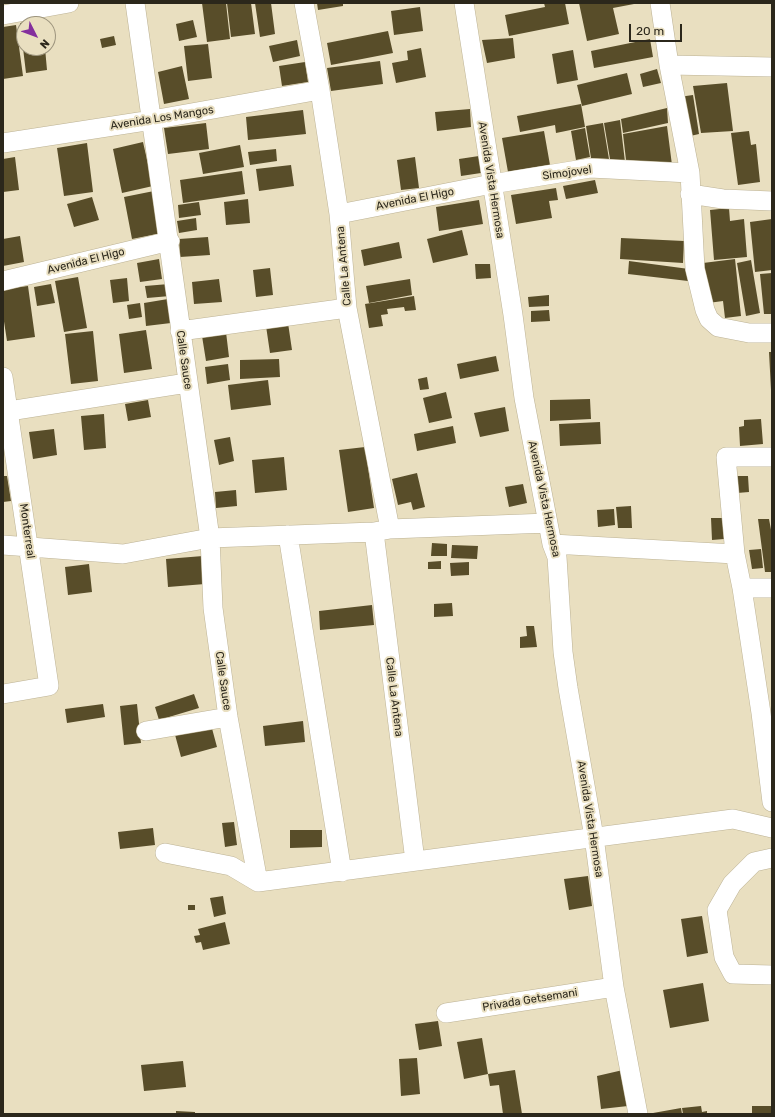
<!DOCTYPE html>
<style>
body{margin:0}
#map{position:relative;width:775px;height:1117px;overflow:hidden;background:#e9dfc0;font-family:Rubik,sans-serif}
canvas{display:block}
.frame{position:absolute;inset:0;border:4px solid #2b271b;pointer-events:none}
.north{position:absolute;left:16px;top:16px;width:40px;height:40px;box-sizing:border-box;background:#e9dfc0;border:1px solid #9d957e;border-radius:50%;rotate:132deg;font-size:11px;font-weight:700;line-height:16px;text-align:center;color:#2b271b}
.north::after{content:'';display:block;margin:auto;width:14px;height:18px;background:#842f9d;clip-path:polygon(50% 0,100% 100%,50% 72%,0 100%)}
.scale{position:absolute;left:629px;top:24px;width:53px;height:18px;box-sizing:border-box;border:2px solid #2b271b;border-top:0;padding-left:5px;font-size:12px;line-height:14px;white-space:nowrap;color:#2b271b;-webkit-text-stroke:3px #e9dfc0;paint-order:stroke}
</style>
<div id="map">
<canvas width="775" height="1117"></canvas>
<div class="frame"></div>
<div class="north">N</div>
<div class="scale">20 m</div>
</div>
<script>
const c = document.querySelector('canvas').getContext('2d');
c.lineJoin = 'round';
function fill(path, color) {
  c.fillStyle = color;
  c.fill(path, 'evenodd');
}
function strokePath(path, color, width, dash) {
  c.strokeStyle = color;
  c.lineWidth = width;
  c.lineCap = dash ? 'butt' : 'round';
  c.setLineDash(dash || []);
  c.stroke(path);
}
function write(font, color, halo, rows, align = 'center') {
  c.font = font + ' Rubik,sans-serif';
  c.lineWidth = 4;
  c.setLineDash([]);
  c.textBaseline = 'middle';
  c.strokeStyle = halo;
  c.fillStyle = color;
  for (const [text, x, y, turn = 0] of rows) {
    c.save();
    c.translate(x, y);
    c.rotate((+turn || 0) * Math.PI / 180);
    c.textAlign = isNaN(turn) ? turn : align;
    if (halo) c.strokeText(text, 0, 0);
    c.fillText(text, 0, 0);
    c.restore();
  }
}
const building = new Path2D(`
 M202,3H226L230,39L207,42Z
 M227,3H251L255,34L231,37Z
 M255,3H271L275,34L260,37Z
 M317,3H343V6L318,10Z
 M544,3H565L569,24L509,36L505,15L545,7Z
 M579,3H634V4L613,8L619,34L587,41Z
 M420,7L423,31L394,35L391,11Z
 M193,20L197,37L179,41L176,24Z
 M42,21V24H24V48H45L47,70L26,73L20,23Z
 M16,25L23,76L3,79V27Z
 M388,31L393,53L331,65L327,43Z
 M114,36L116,45L102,48L100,39Z
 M513,38L515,58L487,63L482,40Z
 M650,39L653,57L594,68L591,51Z
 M297,40L300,56L273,62L269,46Z
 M208,44L212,78L188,81L184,46Z
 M421,48L426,77L396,83L392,63L408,60L407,51Z
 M573,50L578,80L557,84L552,54Z
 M380,61L383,84L331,91L327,68Z
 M305,62L308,82L282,86L279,66Z
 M182,66L189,99L164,104L158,72Z
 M657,69L661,83L643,87L640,74Z
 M627,73L632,94L582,106L577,85Z
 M727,83L733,131L701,133L693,86Z
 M693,95L699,134L686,137L679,97Z
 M581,104L585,127L556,133L555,125L520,132L517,116Z
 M667,108L668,123L623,133L621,119Z
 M470,109L471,127L437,131L435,112Z
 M303,110L306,134L248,140L246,117Z
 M620,120L625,162L610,159L604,123Z
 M206,123L209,149L168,154L164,128Z
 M603,123L609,159L591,158L586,126Z
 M667,126L672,165L626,160L623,134Z
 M585,128L590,157L576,160L571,131Z
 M544,131L550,165L508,172L502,138Z
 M749,131L751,145L756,144L760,182L738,185L731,133Z
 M143,142L153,186L122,193L113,149Z
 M87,143L93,192L64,196L57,148Z
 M240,145L244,167L203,174L199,153Z
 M276,149L277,161L250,165L248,152Z
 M479,156L481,173L461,176L459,159Z
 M15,157L19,190L3,192V159Z
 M415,157L419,188L401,190L397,160Z
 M291,165L294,186L259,191L256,169Z
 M242,171L245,194L183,203L180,180Z
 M595,180L598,193L566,199L563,186Z
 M556,188L558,200L549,201L552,218L516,224L511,195Z
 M154,191L162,233L132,239L124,197Z
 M92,197L99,220L74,227L67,204Z
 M248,199L250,223L226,225L224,202Z
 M479,200L483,224L439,231L436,207Z
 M199,202L201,215L179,218L178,205Z
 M729,208L730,221L744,219L747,257L714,260L710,210Z
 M196,218L197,230L179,233L177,221Z
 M772,219V270L755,272L750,222Z
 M462,230L468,255L433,263L427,239Z
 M20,236L24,262L3,266V239Z
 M208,237L210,255L180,257L179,239Z
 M621,238L684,241L683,263L620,259Z
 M399,242L402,258L364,266L361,250Z
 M159,259L162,279L140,282L137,263Z
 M735,259L741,316L725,318L723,301L708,303L703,263Z
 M751,260L760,313L746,316L737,263Z
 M629,261L689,269L688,281L628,274Z
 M475,264H490L491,278L476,279Z
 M270,268L273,295L256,297L253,270Z
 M772,273V314H764L760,274Z
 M78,277L87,328L64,332L55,281Z
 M127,278L129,301L113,303L110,280Z
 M219,279L222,302L194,304L192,282Z
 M410,279L412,295L369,303L366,286Z
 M51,284L55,303L37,306L34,287Z
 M169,284L170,296L147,298L145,286Z
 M28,286L35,337L7,341L3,315V289Z
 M549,295V306L529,307L528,297Z
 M414,296L416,310L405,311L404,307L387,309L388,314L381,315L383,326L369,328L365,304Z
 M168,299L171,323L146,326L144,303Z
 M140,303L142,317L129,319L127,305Z
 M549,310L550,321L531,322V311Z
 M288,323L292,350L270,353L266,326Z
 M146,330L152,369L124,373L119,334Z
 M93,331L98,381L71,384L65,334Z
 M226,332L229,357L206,361L202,336Z
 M769,352H772V390H771Z
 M496,356L499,371L460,379L457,364Z
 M279,359L280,377L240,379V360Z
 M228,364L230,380L207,384L205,367Z
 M427,377L429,389L420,390L418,379Z
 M268,380L271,405L231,410L228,385Z
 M446,392L452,418L429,423L423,398Z
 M590,399L591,419L550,421V400Z
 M148,400L151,417L128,421L125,404Z
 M505,407L509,431L480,437L474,413Z
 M104,414L106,448L84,450L81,416Z
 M761,419L763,444L740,446L739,427L744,426V420Z
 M600,422L601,444L560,446L559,424Z
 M453,426L456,443L417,451L414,434Z
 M54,429L57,455L33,459L29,432Z
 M230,437L234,461L219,465L214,440Z
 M365,447L374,508L348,512L339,450Z
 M284,457L287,490L255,493L252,460Z
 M417,473L425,507L413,510L411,502L398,505L392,479Z
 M3,476H7L11,501L3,502Z
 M736,476H748L749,492L737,493Z
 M523,484L527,503L509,507L505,487Z
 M236,490L237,506L216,508L215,492Z
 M631,506L632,528H618L616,507Z
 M614,509L615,525L598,527L597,510Z
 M711,518H723L724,539L712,540Z
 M758,519H769L772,535V572H765Z
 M432,543L447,544V556H431Z
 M452,545L478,546L477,559L451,558Z
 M761,549L763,568L752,569L749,550Z
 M203,556L205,584L168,587L166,559Z
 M441,561V569H428V562Z
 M469,562V575L451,576L450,563Z
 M89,564L92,592L68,595L65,567Z
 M452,603L453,616L434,617V604Z
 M372,605L374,625L320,630L319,611Z
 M526,626H534L537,647L520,648V637L527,636Z
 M194,694L199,708L159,720L155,707Z
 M103,704L105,717L67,723L65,709Z
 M137,704L141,743L124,745L120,706Z
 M210,721L217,747L181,757L174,731Z
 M303,721L305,742L265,746L263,726Z
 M234,822L237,845L225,847L222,823Z
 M153,828L155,845L120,849L118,832Z
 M290,830H322V847L290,848Z
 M588,876L592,906L569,910L564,879Z
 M223,896L226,914L214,917L210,898Z
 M188,905H195V910H188Z
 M702,916L708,953L687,957L681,919Z
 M225,922L230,944L203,950L201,942L196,943L194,936L200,935L198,929Z
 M703,983L709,1021L670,1028L663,990Z
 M438,1021L442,1046L419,1050L415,1024Z
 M482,1038L488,1074L464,1079L457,1042Z
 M417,1058L420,1094L401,1096L399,1059Z
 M183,1061L186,1087L144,1091L141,1065Z
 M515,1070L522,1114H503L499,1085L490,1086L488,1074Z
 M623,1070L628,1106L601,1109L597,1076Z
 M701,1106L702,1112L707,1111V1114H683L682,1108Z
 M752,1106H772V1114H752Z
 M681,1108L682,1114H653V1113Z
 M176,1111L195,1112V1114H176Z`);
const street = new Path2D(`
 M135,3L210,538L213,608L228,717L258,882
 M304,3L320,90L339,214L347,308L390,529
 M464,3L513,315L524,398L552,544L557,557L563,652L568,688L594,837L614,987L638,1114
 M660,3L669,65L690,173L695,269L705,310L709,319L718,327L749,333H772
 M3,15L69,3
 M669,65L772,67
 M3,143L152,120L320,90
 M690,194L723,199L772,201
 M339,214L492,184L590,168L690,173
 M3,281L170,241
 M180,331L347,308
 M3,377L49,686L3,694
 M9,411L187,383
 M772,457H726L735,554L742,588L761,713L772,802
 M374,532L415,861
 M288,535L342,872
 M552,544L735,554
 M3,545L123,554L210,538L374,532L390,529L548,523
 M742,588H772
 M146,731L228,717
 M165,853L231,866L258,882L733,819L772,828
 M772,858L754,862L732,884L717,910L724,957L733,974L772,975
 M446,1013L614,987`);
const streetNames = [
 ["Avenida Los Mangos",162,118,-9],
 ["Simojovel",567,173,-8],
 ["Avenida Vista Hermosa",491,180,81],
 ["Avenida El Higo",415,199,-11],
 ["Avenida El Higo",86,261,-14],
 ["Calle La Antena",344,266,-95],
 ["Calle Sauce",184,360,82],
 ["Avenida Vista Hermosa",544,499,78],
 ["Monterreal",27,531,82],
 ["Calle Sauce",223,681,82],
 ["Calle La Antena",394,697,83],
 ["Avenida Vista Hermosa",590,819,81],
 ["Privada Getsemani",530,1000,-9]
];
fill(building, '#584d29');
strokePath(street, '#bcb294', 20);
strokePath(street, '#fff', 19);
write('11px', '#2b271b', '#e9dfc0', streetNames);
</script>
